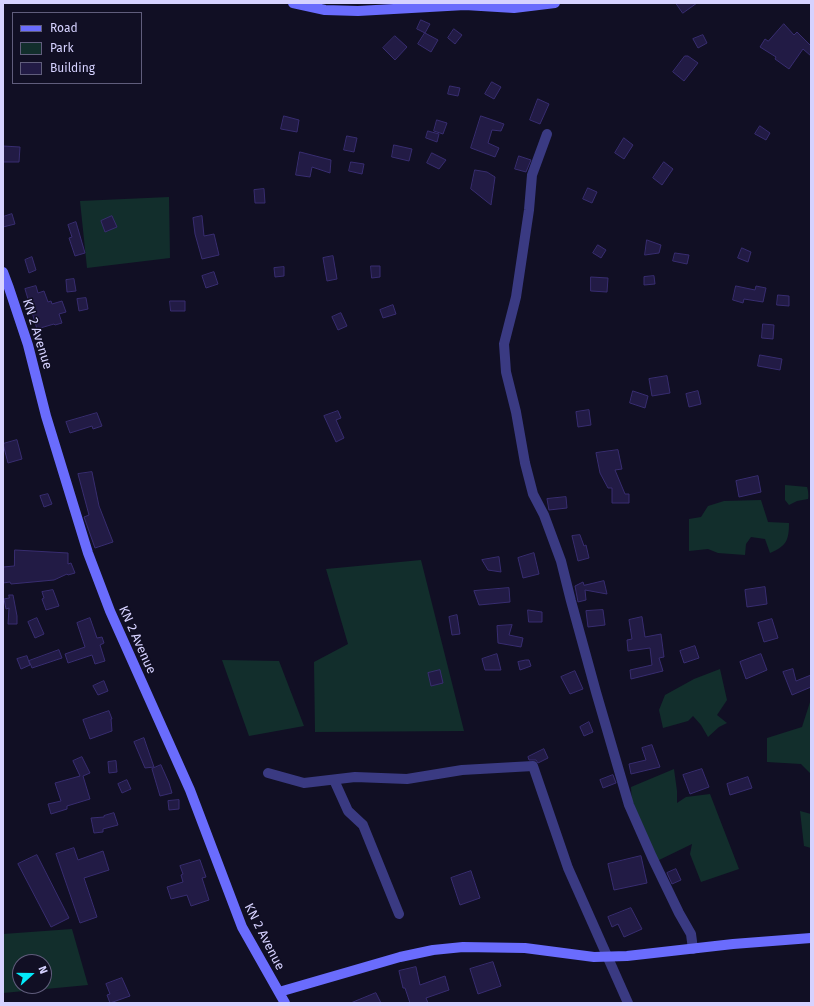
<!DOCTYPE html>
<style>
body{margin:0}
#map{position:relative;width:814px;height:1006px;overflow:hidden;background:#110f24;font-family:"Fira Sans",sans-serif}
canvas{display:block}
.frame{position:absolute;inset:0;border:4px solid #d6d2ff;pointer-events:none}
.legend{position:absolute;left:12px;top:12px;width:130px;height:72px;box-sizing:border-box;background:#110f24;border:1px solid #605d7c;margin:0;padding:5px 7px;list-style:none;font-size:12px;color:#d6d2ff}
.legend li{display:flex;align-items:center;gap:8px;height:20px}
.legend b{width:20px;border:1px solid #605d7c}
.north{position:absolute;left:12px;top:954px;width:40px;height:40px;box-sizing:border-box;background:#110f24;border:1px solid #605d7c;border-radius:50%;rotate:69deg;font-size:11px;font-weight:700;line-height:16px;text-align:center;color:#d6d2ff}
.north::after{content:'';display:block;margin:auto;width:14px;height:18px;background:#03eafa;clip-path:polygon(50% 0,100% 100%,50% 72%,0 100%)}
</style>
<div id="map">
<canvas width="814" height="1006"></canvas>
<div class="frame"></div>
<ul class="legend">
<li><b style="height:5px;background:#6a6cfd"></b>Road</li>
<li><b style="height:11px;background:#122e2c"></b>Park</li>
<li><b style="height:11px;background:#221b45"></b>Building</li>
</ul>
<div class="north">N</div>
</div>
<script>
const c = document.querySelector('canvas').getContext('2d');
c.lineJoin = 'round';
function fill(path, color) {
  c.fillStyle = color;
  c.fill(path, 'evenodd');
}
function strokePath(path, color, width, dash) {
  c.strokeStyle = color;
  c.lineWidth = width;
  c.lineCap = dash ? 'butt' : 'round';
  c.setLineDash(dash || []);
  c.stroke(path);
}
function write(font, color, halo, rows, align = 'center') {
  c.font = font + ' "Fira Sans",sans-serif';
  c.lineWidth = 3;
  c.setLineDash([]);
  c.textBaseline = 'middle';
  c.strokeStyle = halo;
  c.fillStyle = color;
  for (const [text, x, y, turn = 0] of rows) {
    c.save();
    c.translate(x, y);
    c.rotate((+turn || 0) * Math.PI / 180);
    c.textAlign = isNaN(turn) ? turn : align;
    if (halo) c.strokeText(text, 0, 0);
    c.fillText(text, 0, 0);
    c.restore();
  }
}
const green = new Path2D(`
 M169,197L170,258L87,268L80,201Z
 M785,485L807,487C808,489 809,497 808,499L797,501L789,505L785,500Z
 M761,500L768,522L789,523C789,541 786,546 770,553L765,539L751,537L746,544L745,555L718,553L708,549L689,551V519L701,517L708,506L724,501Z
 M421,560L464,731L315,732L314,662L348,644L326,569Z
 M222,660L279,661L304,726L249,736Z
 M720,669L727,700L717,715L727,723L719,727L708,737L701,725L693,716L688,721L663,728L659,710L665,695L694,679Z
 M811,699V774L801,764L767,762V738L802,727Z
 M674,769L677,791V803L686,797L710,794L739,869L701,882L690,854L692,844L657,861L632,805L631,787Z
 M800,811L811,814V848L804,846Z
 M72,929L88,985L3,993V934ZM20,962H44V986H20Z`);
const building = new Path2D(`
 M676,3H697L683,13Z
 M421,20L430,24L425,33L417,29Z
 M784,24L794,35L797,32L811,46V56L803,49L789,69L775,59L776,57L760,47L765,39L768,41Z
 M454,29L462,35L455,44L448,38Z
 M425,33L438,40L431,52L418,44Z
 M703,35L707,43L698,48L693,39Z
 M395,36L407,47L395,60L383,48Z
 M685,56H688L698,63L684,81L673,72Z
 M492,82L501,87L494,99L485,94Z
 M450,86L460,88L458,96L448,94Z
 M538,99L549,104L540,124L530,120Z
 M284,116L299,120L297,132L281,129Z
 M481,116L504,124L501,131L492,130L488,143L499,148L495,157L471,148Z
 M437,120L447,123L443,134L434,131Z
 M760,126L770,133L766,140L755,134Z
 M428,131L439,134L437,142L426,138Z
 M347,136L357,138L354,152L344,150Z
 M624,138L633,145L624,159L615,153Z
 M394,145L412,149L409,161L392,157Z
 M3,146L20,147L19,162H3Z
 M300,152L331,160L330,173L312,167L310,177L296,175Z
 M432,153L446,160L439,169L427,163Z
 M519,156L531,160L526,172L515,169Z
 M351,162L364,164L362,174L349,171Z
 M664,162L673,169L662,185L653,178Z
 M475,170L487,172L495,177L491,205L471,189Z
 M588,188L597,192L592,203L583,199Z
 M264,189L265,203H255L254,190Z
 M12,214L15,224L3,227V217Z
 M112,216L117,227L105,232L101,221Z
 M202,216L204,236L214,234L219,255L202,259L195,234L193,218Z
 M76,222L85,253L75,256L69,238L72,237L68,225Z
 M647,240L661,245L659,253L645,255Z
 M598,245L606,250L601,258L593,253Z
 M742,248L751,252L748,262L738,258Z
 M675,253L689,255L687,264L673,261Z
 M333,256L337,279L327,281L323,258Z
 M32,257L36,270L29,273L25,260Z
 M371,266H380V277L372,278Z
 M284,267V276L275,277L274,268Z
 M214,272L218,284L206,288L202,276Z
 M654,276L655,284L644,285V277Z
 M591,277L608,278L607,292L591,291Z
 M74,279L76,291L67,292L66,280Z
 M36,286L38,293L44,291L48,302L51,301L52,304L62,301L66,312L59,314L62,323L55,325L54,324L37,329L25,289Z
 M736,286L755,290L756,286L766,288L763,302L744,299L743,303L733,300Z
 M778,295L789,296V306L777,305Z
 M86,298L88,309L79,311L77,299Z
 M170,301H185V311H171Z
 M393,305L396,314L383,318L380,310Z
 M341,313L347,326L338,330L332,317Z
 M763,324L774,325L773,339L762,338Z
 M760,355L782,359L780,370L758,366Z
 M667,376L670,393L652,396L649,379Z
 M633,391L648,396L645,408L630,403Z
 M698,391L701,404L689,407L686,394Z
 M589,410L591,425L578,427L576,412Z
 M338,411L341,418L336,420L344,438L336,442L324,416Z
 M97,413L102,426L93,429L92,426L70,433L66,422Z
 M17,440L22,459L8,463L3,444Z
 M618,450L622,469L615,470L625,494H629V503H612V488H608L600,473L596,453Z
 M92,472L99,506L113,542L95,548L84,517L89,515L78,474Z
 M758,476L761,492L739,497L736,481Z
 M48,494L52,504L44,507L40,496Z
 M566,497L567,508L549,510L547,499Z
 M580,535L584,546L586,545L589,558L578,561L572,536Z
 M15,550L68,553V564L71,563L75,573L68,575L67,574L54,580L11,584L10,582L3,583V567L14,566Z
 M534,553L539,574L523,578L518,558Z
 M499,557L501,572L488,570L482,560Z
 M604,581L607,594L585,590L586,600L578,602L575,586L583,582L584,585Z
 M765,587L767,604L747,607L745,590Z
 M509,588L510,602L479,605L474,591Z
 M53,590L59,606L46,610L42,599L44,598L42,592Z
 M9,595H13L17,616V624H8L9,608L6,609L4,599L9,598Z
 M528,610L542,612V622H529Z
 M603,610L605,625L588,627L586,611Z
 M457,615L460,634L452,635L449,617Z
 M642,617L645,637L661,634L664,657L659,658L663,671L631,679L630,670L652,665L650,648L628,651L627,640L632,639L629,620Z
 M37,618L44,634L35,638L28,622Z
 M90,618L97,638L102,637L104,643L100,645L105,661L95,664L92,655L68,663L65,654L85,647L77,623Z
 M772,619L778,638L764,642L758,623Z
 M512,625L509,635L523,638L521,647L498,643L497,626Z
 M695,646L699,658L684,663L680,651Z
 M59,650L62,658L32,668L29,661Z
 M497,654L501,670H485L482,659Z
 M761,654L767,670L746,679L740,662Z
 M27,656L30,665L21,669L17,659Z
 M526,660H529L531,666L520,670L518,662Z
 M793,669L796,681L811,675V687L792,695L783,672Z
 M440,670L443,683L431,686L428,673Z
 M575,671L583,689L570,694L561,677Z
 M104,681L108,691L98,695L93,686Z
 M109,711L112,719H111L112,731L90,739L83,720Z
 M589,722L593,732L584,736L580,727Z
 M144,738L147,747L154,767L145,768L134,742Z
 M652,745L660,767L631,774L629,764L646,760L642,748Z
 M544,749L548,758L538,763L536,760H529L528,757Z
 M82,757L90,773L83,776L90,799L67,806V809L51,814L48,804L61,801L55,783L80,776L73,761Z
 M116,761L117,772L109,773L108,762Z
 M161,765L169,783L172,793L160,796L152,769Z
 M702,769L709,787L690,794L683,775Z
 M613,775L616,783L603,788L600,780Z
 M748,777L752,788L730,795L727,784Z
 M127,780L131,789L122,793L118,784Z
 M179,800V809L169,810L168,801Z
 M114,813L118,825L103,829V832L94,833L91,818L104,817V816Z
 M74,848L78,860L103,851L109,870L84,878L97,917L80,923L56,854Z
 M37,855L69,918L51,927L18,864Z
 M641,856L647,883L614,890L608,864Z
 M200,860L206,877L202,878L209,900L191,906L187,895L171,899L167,887L183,882L181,875L183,874L180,866Z
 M676,869L681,880L672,884L667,873Z
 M471,871L480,898L460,905L451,878Z
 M631,908L642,929L624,937L618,924L612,927L608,917Z
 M493,962L501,986L478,994L470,969Z
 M416,967L420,985L445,976L449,990L426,998L428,1003H410L405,988H403L399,971Z
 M122,978L130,996L110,1003L107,995L110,994L106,984Z
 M376,993L381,1003H351Z`);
const street = new Path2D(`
 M547,134L532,175L529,210L516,297L504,344L506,372L516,412L525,463L533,494L544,515L561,561L571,601L596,692L629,805L652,857L679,913L691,934L693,949
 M268,773L304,783L355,777L407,779L462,770L533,766L568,868L628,1003
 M334,780L348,811L363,825L399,914`);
const secondary = new Path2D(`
 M293,3L325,10L358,11L465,5L514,8L555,3
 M3,272L9,288L28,345L46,416L88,553L110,611L190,790L242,927L285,1003
 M279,992L400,957L433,950L463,947L525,948L594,957L627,956L733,944L811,938`);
const streetNames = [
 ["KN 2 Avenue",37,334,73],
 ["KN 2 Avenue",137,640,66],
 ["KN 2 Avenue",264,937,63]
];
fill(green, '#122e2c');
fill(building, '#221b45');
strokePath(building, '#382d70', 1);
strokePath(street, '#3a3a82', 10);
strokePath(secondary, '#6a6cfd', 10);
write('13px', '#d6d2ff', '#110f24', streetNames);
</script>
